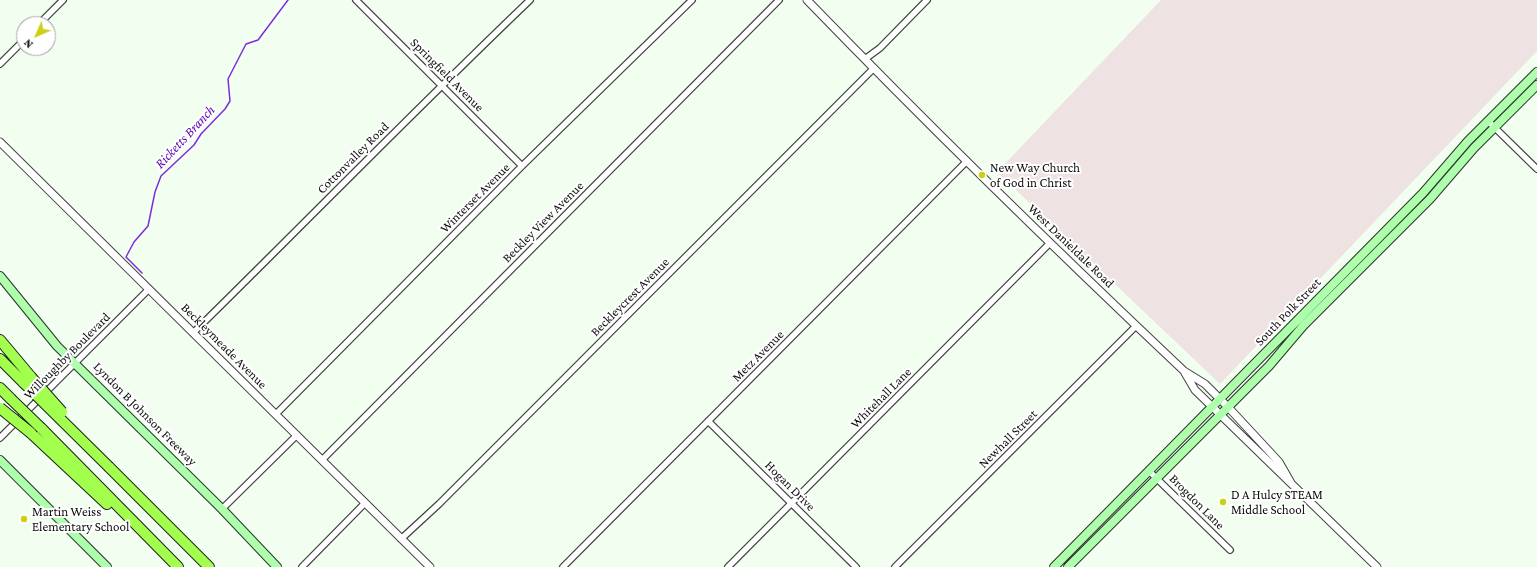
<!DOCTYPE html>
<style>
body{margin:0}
#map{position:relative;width:1537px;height:567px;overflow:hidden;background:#f2fff0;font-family:"Crimson Pro",serif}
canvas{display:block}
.north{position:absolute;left:16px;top:16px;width:40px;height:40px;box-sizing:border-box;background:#fff;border:1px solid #9f9f9f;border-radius:50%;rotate:225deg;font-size:11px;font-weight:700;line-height:16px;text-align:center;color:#0e0e0e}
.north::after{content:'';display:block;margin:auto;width:14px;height:18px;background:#cbcf16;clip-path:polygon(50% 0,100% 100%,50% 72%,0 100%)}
</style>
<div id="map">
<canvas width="1537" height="567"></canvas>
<div class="north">N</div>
</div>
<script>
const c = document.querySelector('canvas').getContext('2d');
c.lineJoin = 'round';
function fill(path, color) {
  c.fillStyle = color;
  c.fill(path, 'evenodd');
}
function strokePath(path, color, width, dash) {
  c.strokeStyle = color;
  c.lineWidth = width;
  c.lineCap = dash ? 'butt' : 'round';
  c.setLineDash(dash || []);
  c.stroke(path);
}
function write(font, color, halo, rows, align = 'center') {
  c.font = font + ' "Crimson Pro",serif';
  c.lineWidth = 4;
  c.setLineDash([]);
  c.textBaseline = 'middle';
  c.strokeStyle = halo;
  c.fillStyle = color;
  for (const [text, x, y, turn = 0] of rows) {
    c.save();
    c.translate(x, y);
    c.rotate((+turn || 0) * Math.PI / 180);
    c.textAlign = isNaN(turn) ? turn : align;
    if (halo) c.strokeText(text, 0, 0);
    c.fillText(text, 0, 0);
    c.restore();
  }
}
const industrial = new Path2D(`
 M1161,0H1537V51L1220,384L997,172Z`);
const stream = new Path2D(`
 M142,273L126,257L134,242L148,226L155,192L161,176L194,145L201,134L225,109L230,101L228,79L246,44L258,40L288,0`);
const minor = new Path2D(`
 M356,0L522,166
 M39,24L63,0
 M865,59L880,48L927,0
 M0,64L24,40
 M1488,121L1537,169
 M193,333C306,222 416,109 530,0
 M276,414L522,166L692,0
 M708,421L856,567
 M0,438L149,289
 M322,460L779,0
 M1149,471L1230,550
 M222,509L297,435
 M401,539L439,504L874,68
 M302,567L365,503
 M563,567L967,161
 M728,567L1050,243
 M895,567L1136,326`);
const tertiary = new Path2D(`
 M807,0C930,127 1056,250 1184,371L1205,384L1228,407L1279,462L1291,483
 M0,142L430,567
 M1185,373L1195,390L1377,567`);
const secondary = new Path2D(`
 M0,276L57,346L222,509L277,567
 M0,460L107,567
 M1054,567L1423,193L1468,141L1537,72
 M1068,567L1269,366L1303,326L1430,199L1474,148L1537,85`);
const motorway = new Path2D(`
 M0,340L31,377
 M0,359L24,383
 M0,388L11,399
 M41,428L178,567
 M31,433L107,504
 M109,467L209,567`);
const motorwayBridge = new Path2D(`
 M31,377L62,412
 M24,383L109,467
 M11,399L41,428
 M0,408L31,433`);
const markers = [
 [982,175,4,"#cbcf16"],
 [1223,502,4,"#cbcf16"],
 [24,519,4,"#cbcf16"]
];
const streetNames = [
 ["Springfield Avenue",447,75,45],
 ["Cottonvalley Road",353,158,-45],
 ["Winterset Avenue",475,198,-45],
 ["Beckley View Avenue",543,222,-45],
 ["West Danieldale Road",1071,246,44],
 ["Beckleycrest Avenue",630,297,-45],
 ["South Polk Street",1288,312,-46],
 ["Beckleymeade Avenue",224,346,45],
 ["Willoughby Boulevard",67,356,-45],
 ["Metz Avenue",758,356,-45],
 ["Whitehall Lane",881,398,-45],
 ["Lyndon B Johnson Freeway",145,414,45],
 ["Newhall Street",1008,439,-45],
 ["Hogan Drive",790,486,45],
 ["Brogdon Lane",1197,502,45]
];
const poiNames = [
 ["New Way Church",990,168],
 ["of God in Christ",990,183],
 ["D A Hulcy STEAM",1231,495],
 ["Middle School",1231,510],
 ["Martin Weiss",32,512],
 ["Elementary School",32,527]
];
const waterNames = [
 ["Ricketts Branch",185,137,-47]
];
fill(industrial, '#eee2e2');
strokePath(stream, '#7e2cdd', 1.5);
strokePath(minor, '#414141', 8);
strokePath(tertiary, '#414141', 9);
strokePath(secondary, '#303030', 10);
strokePath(motorway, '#1f1f1f', 12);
strokePath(minor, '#fff', 5.5);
strokePath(tertiary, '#fff', 7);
strokePath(secondary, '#aeffab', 8);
strokePath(motorway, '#a2ff4e', 10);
strokePath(motorwayBridge, '#1f1f1f', 12, []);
strokePath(motorwayBridge, '#a2ff4e', 10);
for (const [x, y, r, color] of markers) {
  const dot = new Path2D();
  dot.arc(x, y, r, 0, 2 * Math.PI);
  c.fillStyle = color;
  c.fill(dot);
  strokePath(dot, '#fff', 1.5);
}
write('13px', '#0e0e0e', '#fff', streetNames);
write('13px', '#0e0e0e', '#fff', poiNames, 'left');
write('italic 14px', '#5d09af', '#fff', waterNames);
</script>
